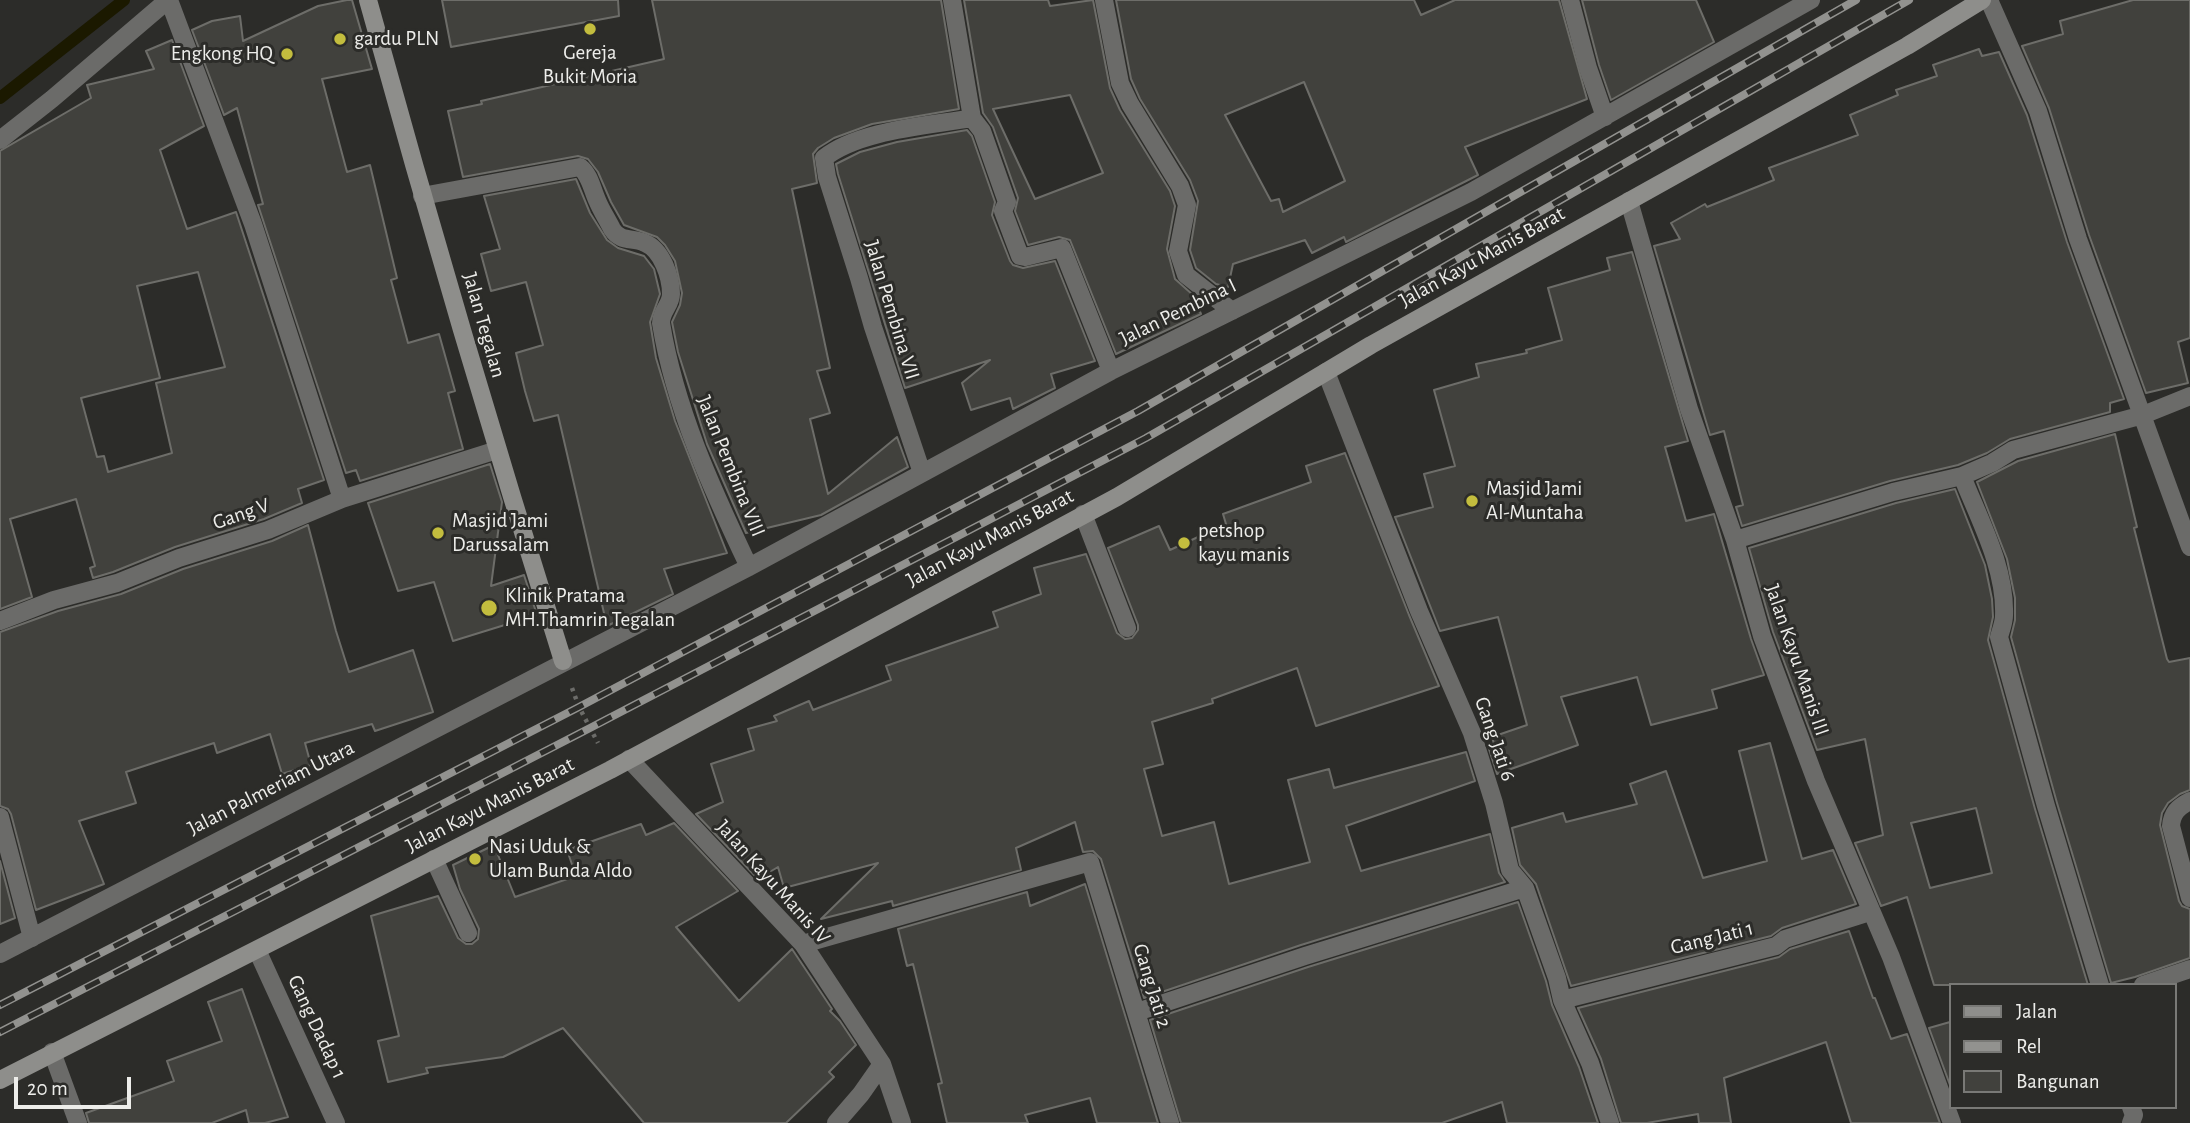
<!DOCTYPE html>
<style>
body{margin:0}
#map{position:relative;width:2190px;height:1123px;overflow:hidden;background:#2c2c29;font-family:"Alegreya Sans",sans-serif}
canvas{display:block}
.legend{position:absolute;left:1949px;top:983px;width:228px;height:126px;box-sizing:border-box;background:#2c2c29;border:2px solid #797976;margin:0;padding:9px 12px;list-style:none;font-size:21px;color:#ededea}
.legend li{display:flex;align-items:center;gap:14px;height:35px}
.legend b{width:35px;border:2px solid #797976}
.scale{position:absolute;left:14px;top:1077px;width:117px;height:32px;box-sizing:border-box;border:4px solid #ededea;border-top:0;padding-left:9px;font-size:21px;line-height:24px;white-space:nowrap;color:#ededea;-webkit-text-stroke:5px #2c2c29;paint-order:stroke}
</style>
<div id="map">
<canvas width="2190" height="1123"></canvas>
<ul class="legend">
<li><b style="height:9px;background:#8e8e8b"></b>Jalan</li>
<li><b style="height:9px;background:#92928f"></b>Rel</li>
<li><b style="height:19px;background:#41413d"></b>Bangunan</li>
</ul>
<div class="scale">20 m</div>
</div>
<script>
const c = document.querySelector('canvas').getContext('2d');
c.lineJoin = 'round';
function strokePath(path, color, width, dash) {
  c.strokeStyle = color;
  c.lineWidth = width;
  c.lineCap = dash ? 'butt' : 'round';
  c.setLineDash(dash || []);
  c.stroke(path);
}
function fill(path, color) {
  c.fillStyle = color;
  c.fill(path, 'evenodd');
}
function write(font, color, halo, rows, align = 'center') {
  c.font = font + ' "Alegreya Sans",sans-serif';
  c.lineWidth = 6;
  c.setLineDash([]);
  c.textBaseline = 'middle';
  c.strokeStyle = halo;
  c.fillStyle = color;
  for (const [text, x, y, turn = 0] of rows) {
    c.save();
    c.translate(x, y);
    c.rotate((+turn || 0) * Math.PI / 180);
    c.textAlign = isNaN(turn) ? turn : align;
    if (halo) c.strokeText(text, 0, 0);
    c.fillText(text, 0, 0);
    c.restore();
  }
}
const stream = new Path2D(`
 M0,98L124,0`);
const building = new Path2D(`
 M347,0H352L372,69L322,79L347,172L370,165L397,278L391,280L408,343L439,334L455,391L448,393L463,449L360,481L356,470L346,473L258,205L263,204L237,108L224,115L192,30L212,21L240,16L243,41L318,6Z
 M442,0H618L619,16L451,47Z
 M652,0H941L959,109L872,124L834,138L818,148L813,154L817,183L792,189L830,368L817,371L830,413L810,419L828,494L897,437L908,467L821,515L746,533L707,444L678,352L672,322L680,305L682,293L675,261L665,245L657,237L624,225L611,202L598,172L588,159L578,156L463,177L448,111L482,104L481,101L664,59Z
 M964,0H1048L1050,6L1093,0L1110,88L1120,110L1170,191L1175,206L1167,249L1175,279L1193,295L1201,314L1116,354L1070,240L1059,237L1028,245L1015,211L1018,198L993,127L983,113ZM1070,95L1103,173L1035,199L993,109Z
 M1116,0H1414L1421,15L1455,0H1559L1587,99L1465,147L1478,175L1346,242L1344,237L1312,253L1305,240L1233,264L1228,287L1216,284L1196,268L1190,250L1198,201L1190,180L1140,99L1131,79ZM1304,82L1345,181L1283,212L1279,199L1271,201L1225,115Z
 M1582,0H1696L1714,42L1611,100L1599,65Z
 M2133,0H2190V338L2178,342L2188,383L2146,393L2089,235L2049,108L2022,46L2063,34L2060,21Z
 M172,40L204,126L160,150L187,229L236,212L324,480L298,489L302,503L264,519L175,547L113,572L93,578L90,568L95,566L76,499L10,519L32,597L0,609V151L91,98L87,85L154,69L146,51ZM198,272L225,367L156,383L172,453L108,472L104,456L97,457L81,398L160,378L137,286Z
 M1979,49L1982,56L1999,52L2027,115L2067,242L2124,399L2110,403V412L2010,439L1987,453L1958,465L1890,481L1742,526L1736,507L1743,505L1724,431L1710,435L1654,246L1680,239L1671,223L1705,204L1707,207L1774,180L1769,168L1858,135L1850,115L1898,95L1896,90L1937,76L1933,65Z
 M967,130L972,136L995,202L992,215L1010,261L1013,265L1023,268L1055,261L1095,361L1051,374L1055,388L1013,409L1010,398L971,410L962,383L990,360L905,388L838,174L836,164L860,152L897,142Z
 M576,179L590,213L607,240L618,248L644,256L654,269L660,294L650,322L656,358L675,421L727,553L664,569L673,594L607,626L558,415L534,421L525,391L516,353L543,345L526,282L491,291L481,254L500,249L484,196Z
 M1632,252L1688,441L1665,447L1686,521L1714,514L1751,639L1764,675L1712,690L1717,708L1651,725L1637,677L1561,697L1578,745L1497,774L1488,746L1494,744L1492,737L1527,725L1498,617L1440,631L1395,517L1433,507L1424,474L1455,466L1434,390L1479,377L1476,364L1527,353L1526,350L1562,340L1548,288L1610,270L1607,258Z
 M2115,434L2137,527L2134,528L2167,659L2169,662L2190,658V790L2180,794L2168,803L2162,813L2160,825L2179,901L2182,906L2190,909V958L2135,977L2111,983L2057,803L2011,637L2015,620V598L2007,559L1977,482L2018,461Z
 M1345,453L1409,615L1439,686L1316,726L1297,668L1212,699L1213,703L1152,722L1163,764L1144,769L1162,836L1214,822L1229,884L1310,862L1288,780L1329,769L1334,788L1466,752L1475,781L1346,826L1361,871L1490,834L1499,873L1505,882L1301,945L1144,998L1101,859L1093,851L1083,852L1075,822L1016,848L1021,870L893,906L892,901L821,919L878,863L784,888L778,867L758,879L696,814L723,802L711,764L754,750L748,729L777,721L774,716L809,701L813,710L891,680L886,666L998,627L993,612L1041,594L1034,568L1086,554L1117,633L1125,639L1132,638L1138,630V625L1108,548L1159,526L1170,550L1226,524L1223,514L1311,482L1306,466Z
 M490,464L502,502L491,586L524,575L537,615L453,641L434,582L398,591L368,503Z
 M1955,489L1985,565L1992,599L1993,617L1988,640L2035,809L2088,985H1934L1907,897L1881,906L1855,843L1883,835L1865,739L1817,750L1773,632L1749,548L1896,503ZM1976,808L1992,873L1930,888L1911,823Z
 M308,525L336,631L349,672L413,650L433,712L375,731L372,724L305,743L311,765L282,774L270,734L217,753L214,743L126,772L136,803L79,821L104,884L36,910L11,814L8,809L0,806V632L58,611L121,594L183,569L272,541Z
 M1770,743L1802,859L1833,850L1856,904L1782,928L1771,936L1571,986L1536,884L1520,865L1512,828L1563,813L1566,822L1637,804L1630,784L1666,771L1703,878L1767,861L1739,751Z
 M674,823L738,891L676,927L739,1001L792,949L832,1009L830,1011L840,1021L856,1045L829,1072L834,1077L786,1123H644L563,1028L503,1057L426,1068L428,1073L388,1082L378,1041L399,1036L371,916L438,896L458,938L466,944H472L478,939L479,929L460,889L453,865L494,845L515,897L576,876L567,850L641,824L646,835Z
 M0,861L15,918L0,924Z
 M1085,884L1158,1123H1097L1090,1098L1025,1115L1028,1123H947L938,1084L942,1083L913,964L907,966L898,929L1027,892L1030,906Z
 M1518,902L1546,981L1552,1005L1579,1067L1598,1123H1507L1502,1102L1442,1123H1181L1150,1020L1308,967Z
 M1849,931L1873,998H1875L1891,1039L1907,1034L1940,1123H1851L1826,1042L1724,1078L1731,1123H1699L1698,1114L1647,1123H1621L1601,1059L1578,1008L1779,957L1790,949Z
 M242,989L288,1117L265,1123H249L246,1110L212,1123H89L86,1113L174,1081L167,1061L222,1041L208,1002Z
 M1950,1022V1085L1929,1028Z`);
const path = new Path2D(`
 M572,688L579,707L598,743`);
const street = new Path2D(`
 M169,0L253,224L342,499
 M952,0L972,118L982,131L1007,202L1003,211L1020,256L1025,257L1062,248L1111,371
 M1104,0L1120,83L1130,104L1180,186L1187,205L1178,251L1186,275L1232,311
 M1570,0L1588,68L1605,117
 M1989,0L2038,111L2078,239L2190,547
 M0,140L52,99L168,0
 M422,196L580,167C590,175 592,189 597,200C601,210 607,219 612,229C621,243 632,237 645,243C662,250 671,277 671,294C671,305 661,311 661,323C675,409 712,489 749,567
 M1629,201L1689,409L1735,540L1762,636L1816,781L1891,957L1952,1123
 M1326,372L1419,611L1472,733L1494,803L1510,870L1525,888L1557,978L1562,1000L1590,1063L1610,1123
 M922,473L873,327L859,278L827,177L824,158C859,130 927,126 972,118
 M1962,476C1979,519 2006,568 2004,616C2004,622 2001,630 1999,637L2046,806L2100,985
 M1083,514L1127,628
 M1735,540L1893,492L1962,476L1992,463L2013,450L2143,415L2190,396
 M0,621L54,600L117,583L179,558L268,530L342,499L497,450
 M629,759L803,944L882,1064L902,1123
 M2190,801C2178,807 2172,813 2171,826L2190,898
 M0,817L32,938
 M434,859L468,933
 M803,944L1090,862L1170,1123
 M257,950L336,1123
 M0,954L749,567L1111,371L1471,192L1811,0
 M2143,985L2190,969
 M1562,1000L1776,946L1785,939L1870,912
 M1137,1012L1305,956L1525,888
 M52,1052L78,1123
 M2131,1107L2134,1115L2131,1123
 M836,1123L861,1094L882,1064`);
const secondary = new Path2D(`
 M368,0C429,222 494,442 563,661
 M0,1080L610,770L1117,497L1371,345L1907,46L1982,0`);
const rail = new Path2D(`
 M0,1005L579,707L1138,411L1856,0
 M0,1032L590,728L1146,438L1909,0`);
const markers = [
 [590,29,7,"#c3bd3e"],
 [340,39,7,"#c3bd3e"],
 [287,54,7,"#c3bd3e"],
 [1472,501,7,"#c3bd3e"],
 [438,533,7,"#c3bd3e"],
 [1184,543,7,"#c3bd3e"],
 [489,608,9,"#c3bd3e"],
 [475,859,7,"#c3bd3e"]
];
const poiNames = [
 ["gardu PLN",354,39],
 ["Gereja",590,53,"center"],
 ["Bukit Moria",590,77,"center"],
 ["Engkong HQ",273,54,"right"],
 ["Masjid Jami",1486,489],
 ["Al-Muntaha",1486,513],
 ["Masjid Jami",452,521],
 ["Darussalam",452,545],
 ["petshop",1198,531],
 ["kayu manis",1198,555],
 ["Klinik Pratama",505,596],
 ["MH.Thamrin Tegalan",505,620],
 ["Nasi Uduk &",489,847],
 ["Ulam Bunda Aldo",489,871]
];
const streetNames = [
 ["Jalan Kayu Manis Barat",1482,257,-29],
 ["Jalan Pembina VII",892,310,73],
 ["Jalan Pembina I",1178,312,-26],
 ["Jalan Tegalan",484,325,74],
 ["Jalan Pembina VIII",731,466,68],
 ["Gang V",241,514,-19],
 ["Jalan Kayu Manis Barat",990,538,-28],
 ["Jalan Kayu Manis III",1797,660,71],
 ["Gang Jati 6",1495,739,71],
 ["Jalan Palmeriam Utara",271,788,-27],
 ["Jalan Kayu Manis Barat",490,805,-27],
 ["Jalan Kayu Manis IV",773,882,48],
 ["Gang Jati 1",1712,938,-14],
 ["Gang Jati 2",1152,986,73],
 ["Gang Dadap 1",317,1027,65]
];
strokePath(stream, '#1b1900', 12);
fill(building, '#41413d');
strokePath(building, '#6d6d69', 2);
strokePath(path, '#6c6c69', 4.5, [3.5, 5]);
strokePath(street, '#6b6b69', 18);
strokePath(secondary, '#8e8e8b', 18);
strokePath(rail, '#92928f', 8);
strokePath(rail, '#2c2c29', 5, [16]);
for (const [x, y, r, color] of markers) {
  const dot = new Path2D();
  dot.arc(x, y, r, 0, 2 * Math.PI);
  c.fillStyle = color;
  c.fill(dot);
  strokePath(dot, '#2c2c29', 2.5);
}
write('21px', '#ededea', '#2c2c29', poiNames, 'left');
write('21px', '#ededea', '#2c2c29', streetNames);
</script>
